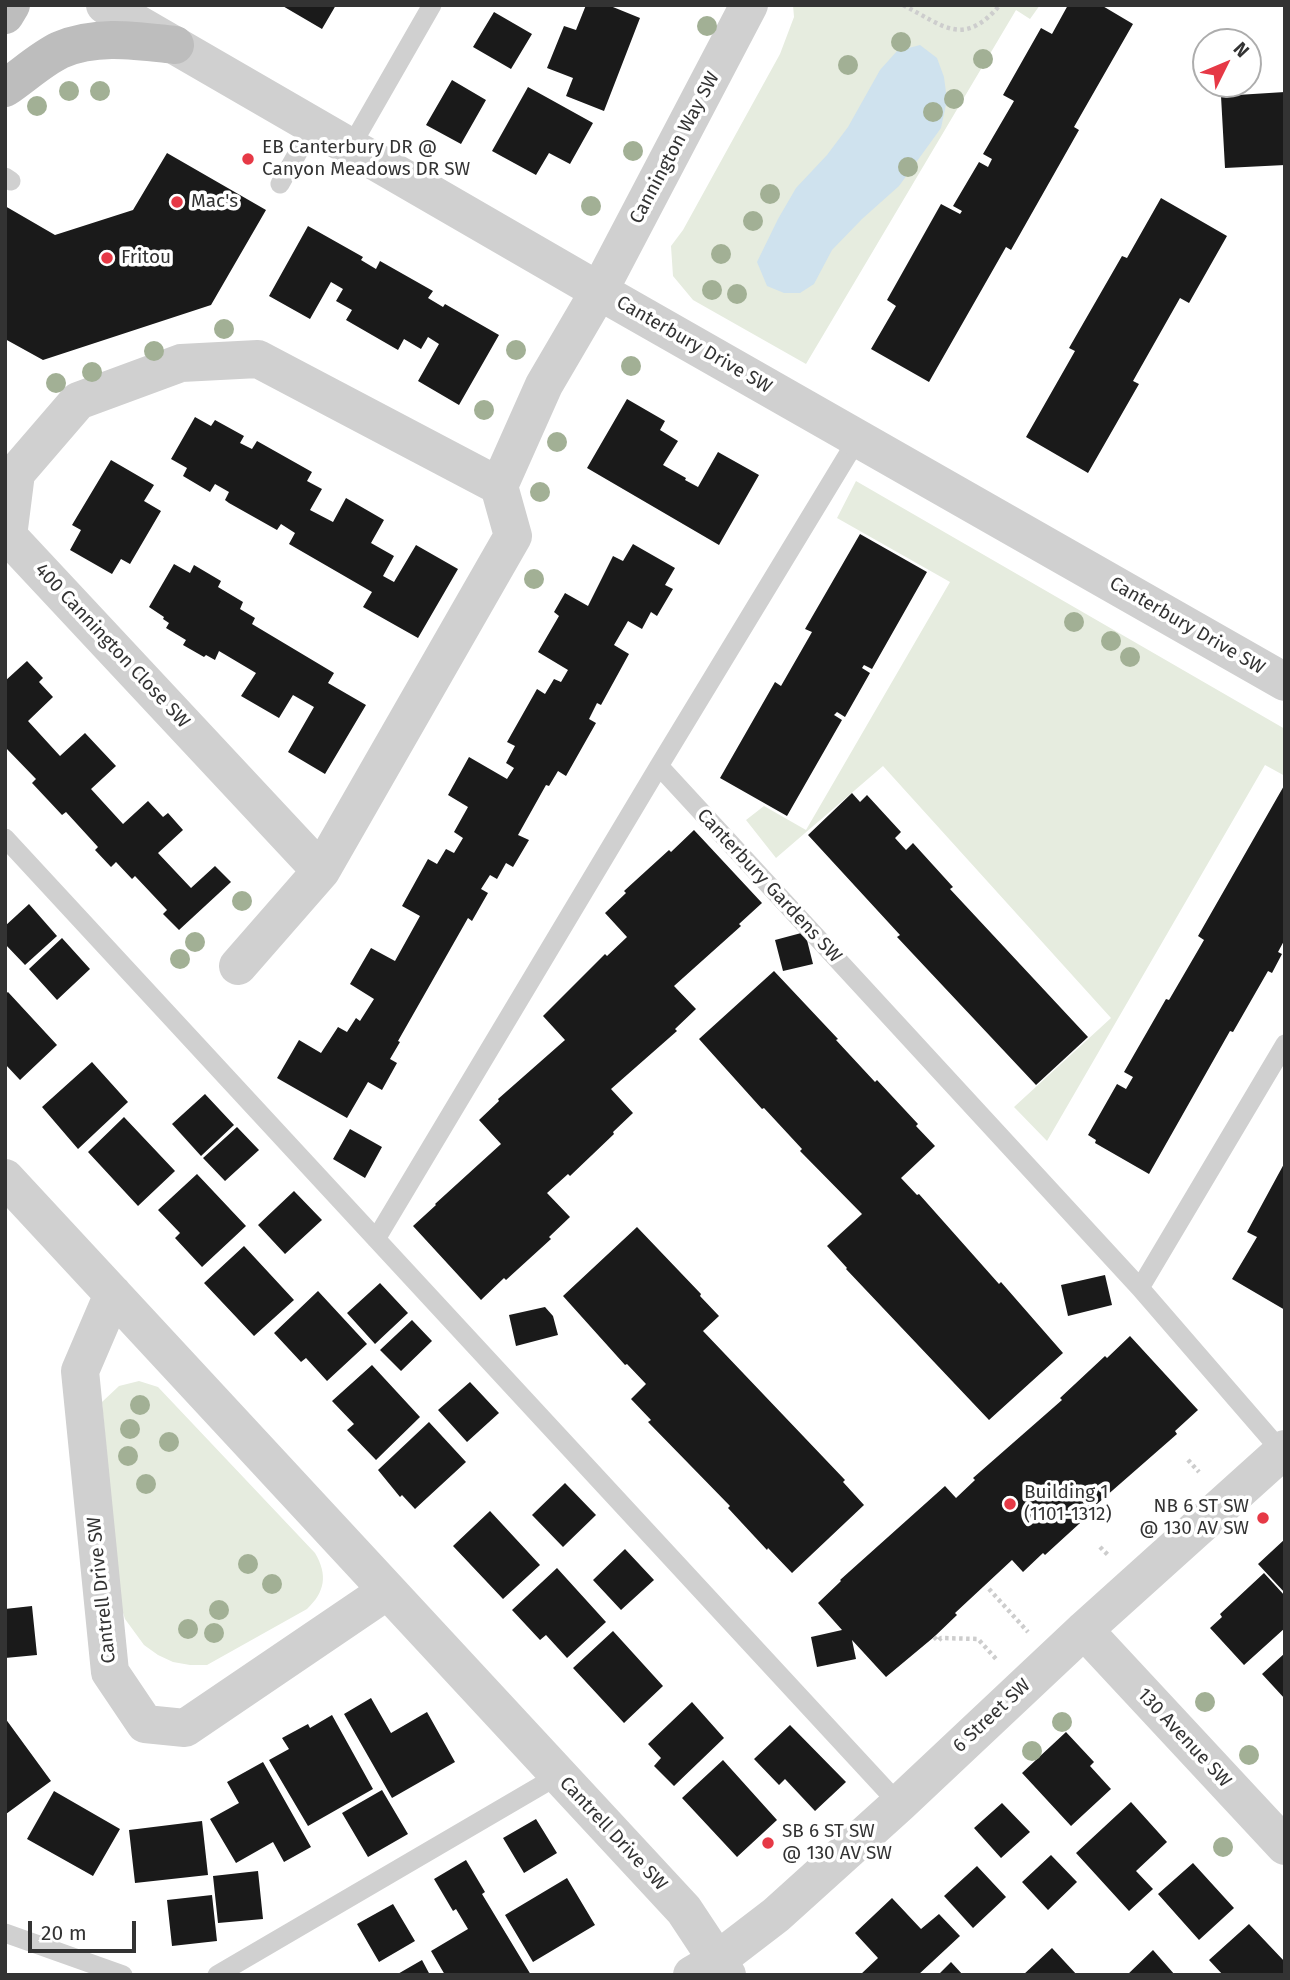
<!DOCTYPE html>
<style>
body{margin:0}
#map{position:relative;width:1290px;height:1980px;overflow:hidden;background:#fff;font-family:"Fira Sans",sans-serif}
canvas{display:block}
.frame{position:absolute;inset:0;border:7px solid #333;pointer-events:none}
.north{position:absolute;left:1192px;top:28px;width:70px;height:70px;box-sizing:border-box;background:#fff;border:2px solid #adadad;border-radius:50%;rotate:47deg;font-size:19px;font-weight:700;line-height:28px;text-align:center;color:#333}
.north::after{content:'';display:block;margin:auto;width:24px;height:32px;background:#e63946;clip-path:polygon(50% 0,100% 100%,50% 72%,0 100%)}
.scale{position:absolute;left:28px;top:1921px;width:108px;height:32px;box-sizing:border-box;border:4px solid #333;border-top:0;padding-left:9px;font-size:21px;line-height:24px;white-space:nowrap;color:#333;-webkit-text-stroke:5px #fff;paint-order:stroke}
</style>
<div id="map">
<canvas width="1290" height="1980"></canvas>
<div class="frame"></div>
<div class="north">N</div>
<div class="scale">20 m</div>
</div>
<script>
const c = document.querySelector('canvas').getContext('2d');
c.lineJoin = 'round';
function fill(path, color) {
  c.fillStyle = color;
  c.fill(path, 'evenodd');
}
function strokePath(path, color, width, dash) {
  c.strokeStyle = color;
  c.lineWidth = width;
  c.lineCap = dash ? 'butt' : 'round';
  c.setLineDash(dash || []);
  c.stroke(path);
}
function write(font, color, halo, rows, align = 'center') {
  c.font = font + ' "Fira Sans",sans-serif';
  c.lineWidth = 7;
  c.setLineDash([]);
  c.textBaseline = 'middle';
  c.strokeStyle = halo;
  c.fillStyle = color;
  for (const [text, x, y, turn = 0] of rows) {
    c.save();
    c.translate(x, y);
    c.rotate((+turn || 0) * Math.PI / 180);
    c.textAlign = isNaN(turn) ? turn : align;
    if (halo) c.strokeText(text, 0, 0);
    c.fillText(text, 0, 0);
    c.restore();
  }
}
const green = new Path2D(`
 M793,5H1040L1030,19L1016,10L806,364L693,300L673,276L671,246L683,230L780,54L794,17Z
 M856,481L1285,729V776L1265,765L1047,1141L1014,1107L1111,1018L883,766L776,858L746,820L764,806L806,830L950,582L837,518Z
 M139,1381L158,1387L315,1553C328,1575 325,1592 307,1609L207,1665H190L173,1662L158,1655L144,1645L125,1619L120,1603L102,1402L119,1386Z`);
const water = new Path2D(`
 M920,45L937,58L944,77L947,100L941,128L899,186L862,219L832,250L814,284L800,293H784L767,286L757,262L778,219L796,188L827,155L848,127L880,70L897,51Z`);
const building = new Path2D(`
 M281,5H336L322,29Z
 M586,5H608L640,18L604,111L566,96L573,78L547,68L564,26L576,30Z
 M1068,5H1101L1133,24L1074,127L1079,130L1011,250L1006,247L929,382L871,349L896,306L887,300L941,204L960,214L962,211L953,206L979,162L988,167L992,159L983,154L1014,101L1003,95L1041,28L1052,34Z
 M494,12L532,34L511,69L473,47Z
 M452,80L486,100L461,144L426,125Z
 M528,87L593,123L570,164L549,153L536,175L492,151Z
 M1285,92V165L1225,168L1221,96Z
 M167,153L266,210L211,305L43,360L5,339V206L55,235L133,210Z
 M1161,198L1227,236L1189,303L1180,298L1133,381L1139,384L1088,473L1026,437L1075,351L1069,348L1122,256L1127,258Z
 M308,226L363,257L361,260L376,269L380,261L433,291L428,298L443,307L445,304L499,335L459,405L418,381L439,344L428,337L421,349L404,339L398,350L346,320L352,310L336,301L343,289L331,282L310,319L269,296Z
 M627,399L665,421L660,430L678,441L663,465L686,478L685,480L698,487L718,452L759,475L719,545L587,468Z
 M195,417L211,426L215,420L244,436L240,443L252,449L257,441L312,472L307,481L322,489L310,510L333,522L346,498L384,520L371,543L394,556L383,576L394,582L416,545L458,569L418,638L363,607L372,592L289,544L295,533L281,524L277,530L229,503L225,500L229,492L215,484L210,492L183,476L187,468L171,459Z
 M111,460L154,485L144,501L161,511L130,564L121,559L112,574L70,550L81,530L72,525Z
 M860,534L927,572L872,669L864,665L862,668L870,673L845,717L837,712L834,715L842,720L787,816L720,778L775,682L781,686L808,639L812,632L805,629Z
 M633,544L675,568L665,585L673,589L657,616L651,612L642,629L628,621L614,645L629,654L601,705L597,703L589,719L596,723L566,776L558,771L549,786L546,785L518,835L529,840L513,867L506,863L497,879L490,875L481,889L488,893L472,921L468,918L398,1041L400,1042L390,1059L397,1063L382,1090L368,1082L347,1118L277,1078L299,1040L321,1053L338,1027L347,1032L356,1018L360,1021L374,999L350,984L371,948L395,961L420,916L402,906L428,859L437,864L446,849L454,853L463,838L454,832L468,807L448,795L469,757L507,779L514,768L506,763L515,746L507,742L537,689L545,694L554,679L561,682L568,670L538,652L559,616L554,612L565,593L588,606L613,556L623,561Z
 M174,564L190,573L194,565L221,581L218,587L243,602L240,609L255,618L252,624L334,673L328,683L366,705L325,774L288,752L314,707L293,695L279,718L241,696L256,673L219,651L215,660L206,655L204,657L183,645L186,640L166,628L169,623L163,619L164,617L149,607Z
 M27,661L43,678L39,682L53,697L28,721L60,756L85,733L116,766L91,789L123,824L148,801L163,817L168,813L183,830L158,853L191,888L215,866L231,882L179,930L163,914L167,910L135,876L132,879L116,862L111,867L95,850L98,847L66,812L62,815L32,783L36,779L5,747V681Z
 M1285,784V939L1278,952L1282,954L1272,973L1268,971L1233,1032L1230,1031L1149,1174L1095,1143L1096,1140L1088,1135L1117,1084L1126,1089L1133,1077L1124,1072L1166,999L1169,1000L1204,940L1198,936Z
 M852,793L860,802L867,795L901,832L895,838L906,850L913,843L953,887L950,889L1088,1037L1036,1085L897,937L900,935L808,835Z
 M694,830L762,903L739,924L741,926L674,986L696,1009L675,1029L677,1031L611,1089L633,1113L613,1132L614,1134L570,1176L568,1174L547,1193L570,1217L549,1237L551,1239L506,1280L504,1278L481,1300L413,1226L436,1205L435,1204L501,1144L479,1120L499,1101L498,1099L565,1040L543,1016L605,954L607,956L627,937L605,913L626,893L624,891L669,850L671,852Z
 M29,904L57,936L25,965L5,944V926Z
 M805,932L813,964L783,971L775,940Z
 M62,938L90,969L57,1000L29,969Z
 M774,971L838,1039L836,1040L875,1082L877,1080L918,1124L916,1126L935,1146L901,1178L917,1195L919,1194L999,1284L1001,1282L1063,1353L989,1420L846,1269L847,1268L827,1246L862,1214L800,1151L802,1149L764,1108L762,1109L699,1039Z
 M8,992L57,1045L20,1080L5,1064V994Z
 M92,1062L128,1102L78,1149L42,1107Z
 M205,1094L234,1125L201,1156L172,1124Z
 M124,1117L175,1171L138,1206L88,1152Z
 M237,1127L259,1150L225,1181L203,1158Z
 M350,1129L382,1147L365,1178L333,1159Z
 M1285,1162V1310L1232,1279L1257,1237L1247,1232Z
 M197,1174L246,1226L202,1267L175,1238L180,1233L158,1210Z
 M294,1191L322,1220L285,1254L258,1225Z
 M637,1227L701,1294L700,1296L719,1316L703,1331L845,1480L843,1482L864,1505L792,1573L768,1548L767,1550L728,1508L730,1506L648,1422L651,1420L631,1399L646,1384L627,1364L625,1365L563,1296Z
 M244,1246L294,1300L254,1336L204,1283Z
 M1105,1275L1112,1305L1068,1316L1061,1285Z
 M380,1283L408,1313L375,1344L347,1313Z
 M318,1291L367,1344L327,1381L306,1358L301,1362L274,1333Z
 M545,1307L553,1316L558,1335L516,1346L509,1315Z
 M412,1320L432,1341L401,1371L380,1350Z
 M1130,1336L1198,1410L1175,1431L1177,1434L1089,1511L1091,1513L1045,1555L1043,1553L1023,1572L1012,1560L955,1613L957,1615L934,1637L886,1677L852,1640L856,1659L817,1667L811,1637L842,1630L818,1603L841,1581L840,1580L945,1486L956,1498L975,1480L973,1478L1062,1400L1060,1398L1105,1356L1107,1358Z
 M372,1365L420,1417L376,1460L347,1430L354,1424L332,1401Z
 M470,1382L499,1413L467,1442L438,1410Z
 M429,1422L466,1462L415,1509L402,1495L400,1497L378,1470Z
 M565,1483L596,1515L563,1547L532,1515Z
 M490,1511L540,1565L503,1599L453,1546Z
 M1285,1539V1593L1258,1564Z
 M625,1549L654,1580L621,1610L593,1580Z
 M557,1568L606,1622L567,1658L546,1635L540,1640L512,1610Z
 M1264,1573L1285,1596V1628L1244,1665L1210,1628L1222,1617L1220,1614Z
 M32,1606L37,1655L5,1658V1609Z
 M613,1631L663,1686L624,1723L573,1668Z
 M1285,1653V1699L1262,1674Z
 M371,1698L391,1733L427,1712L455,1762L392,1798L344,1714Z
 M692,1702L724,1738L674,1786L654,1766L661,1758L648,1744Z
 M332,1715L373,1789L308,1826L269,1760L289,1749L282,1738L308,1724L310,1728Z
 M5,1718L51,1781L6,1814L5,1812Z
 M790,1725L846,1782L815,1811L785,1779L779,1785L754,1759Z
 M1066,1732L1094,1762L1090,1766L1111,1789L1071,1826L1022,1773Z
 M723,1760L777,1820L737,1857L682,1798Z
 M263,1762L311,1847L284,1862L273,1842L236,1863L210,1819L239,1803L227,1782Z
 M382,1790L408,1834L368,1857L342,1813Z
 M54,1791L120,1829L93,1876L27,1839Z
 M1131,1802L1167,1842L1136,1871L1153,1889L1129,1911L1076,1853Z
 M1002,1803L1030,1832L1001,1858L974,1828Z
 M536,1819L557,1853L524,1873L503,1838Z
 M202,1821L208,1875L135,1883L129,1830Z
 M1051,1855L1077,1882L1048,1910L1022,1882Z
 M466,1860L485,1892L482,1894L531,1975H445L431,1951L468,1929L456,1909L453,1911L434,1879Z
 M1193,1863L1234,1908L1199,1940L1158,1894Z
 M977,1866L1006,1897L973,1928L944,1896Z
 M258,1871L263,1919L218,1923L213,1876Z
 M567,1878L595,1925L533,1962L505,1915Z
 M212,1895L217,1941L172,1946L167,1900Z
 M892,1898L921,1929L939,1914L960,1936L918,1975H860L878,1958L855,1933Z
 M393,1904L415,1941L379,1962L357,1924Z
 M1249,1924L1285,1962V1975H1223L1209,1960Z
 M1052,1948L1077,1975H1023Z
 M1153,1950L1175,1975H1127Z
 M422,1960L430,1975H396Z
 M951,1962L963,1975H938Z`);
const path = new Path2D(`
 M903,5C944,26 963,48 1000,5
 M1188,1460L1199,1472
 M1100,1547L1109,1556
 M989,1589L1028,1632
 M934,1637L938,1641L941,1638L978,1639L997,1660`);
const lane = new Path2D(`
 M350,148L432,5
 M5,177L11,181
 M280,184L313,126
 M858,438L659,766L1140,1288L1282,1452
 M5,838L899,1804
 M376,1239L659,766
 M1140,1288L1285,1044
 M5,1933L123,1975
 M217,1975L559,1775`);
const street = new Path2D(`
 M105,5L599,291L1285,682
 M321,871L8,536L16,473L78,401L181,363L258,359L499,486
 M238,966L321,871L513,536L499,486L544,385L599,291L749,5
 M5,1178L684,1910L727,1975
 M113,1294L80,1371L110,1672L145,1724L185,1728L387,1591
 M1084,1630L1285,1846
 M692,1975L716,1961L776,1915L899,1804L1084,1630L1285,1449`);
const secondary = new Path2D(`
 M5,15L11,5
 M5,88C23,76 41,59 60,50C97,34 138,41 175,45`);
const trees = [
 [707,26],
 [901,42],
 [983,59],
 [848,65],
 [69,91],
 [100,91],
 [954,99],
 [37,106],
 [933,112],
 [633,151],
 [908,167],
 [770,194],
 [591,206],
 [753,221],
 [721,254],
 [712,290],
 [737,294],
 [224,329],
 [516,350],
 [154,351],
 [631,366],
 [92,372],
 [56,383],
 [484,410],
 [557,442],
 [540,492],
 [534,579],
 [1074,622],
 [1111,641],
 [1130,657],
 [242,901],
 [195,942],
 [180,959],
 [140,1405],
 [130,1429],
 [169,1442],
 [128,1456],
 [146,1484],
 [248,1564],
 [272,1584],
 [219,1610],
 [188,1629],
 [214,1633],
 [1205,1702],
 [1062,1722],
 [1032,1751],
 [1249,1755],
 [1223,1847]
];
const markers = [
 [248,159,7,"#e63946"],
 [177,202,7,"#e63946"],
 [107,258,7,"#e63946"],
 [1010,1504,7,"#e63946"],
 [1263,1518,7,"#e63946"],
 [768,1843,7,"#e63946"]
];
const poiNames = [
 ["EB Canterbury DR @",262,148],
 ["Canyon Meadows DR SW",262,170],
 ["Mac's",191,202],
 ["Fritou",121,258],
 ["Building 1",1024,1493],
 ["(1101-1312)",1024,1515],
 ["NB 6 ST SW",1249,1507,"right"],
 ["@ 130 AV SW",1249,1529,"right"],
 ["SB 6 ST SW",782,1832],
 ["@ 130 AV SW",782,1854]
];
const streetNames = [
 ["Cannington Way SW",675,148,-62],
 ["Canterbury Drive SW",694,345,30],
 ["Canterbury Drive SW",1187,626,30],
 ["400 Cannington Close SW",112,646,47],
 ["Canterbury Gardens SW",769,886,47],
 ["Cantrell Drive SW",102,1590,-96],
 ["6 Street SW",992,1716,-43],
 ["130 Avenue SW",1184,1738,47],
 ["Cantrell Drive SW",613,1834,47]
];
fill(green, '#e6ecdf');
fill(water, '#cfe2ee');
fill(building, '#1a1a1a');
strokePath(path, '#cdcdcd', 4.5, [3.5, 3.5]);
strokePath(lane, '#d0d0d0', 19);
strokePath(street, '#d0d0d0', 38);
strokePath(secondary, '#bdbdbd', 38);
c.fillStyle = '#a2b095';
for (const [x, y] of trees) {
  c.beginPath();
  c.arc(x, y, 10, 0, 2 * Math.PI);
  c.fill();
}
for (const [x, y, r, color] of markers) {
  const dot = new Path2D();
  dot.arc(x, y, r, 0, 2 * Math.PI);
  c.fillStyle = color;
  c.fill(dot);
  strokePath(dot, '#fff', 2.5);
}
write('19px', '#333', '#fff', poiNames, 'left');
write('19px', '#333', '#fff', streetNames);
</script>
